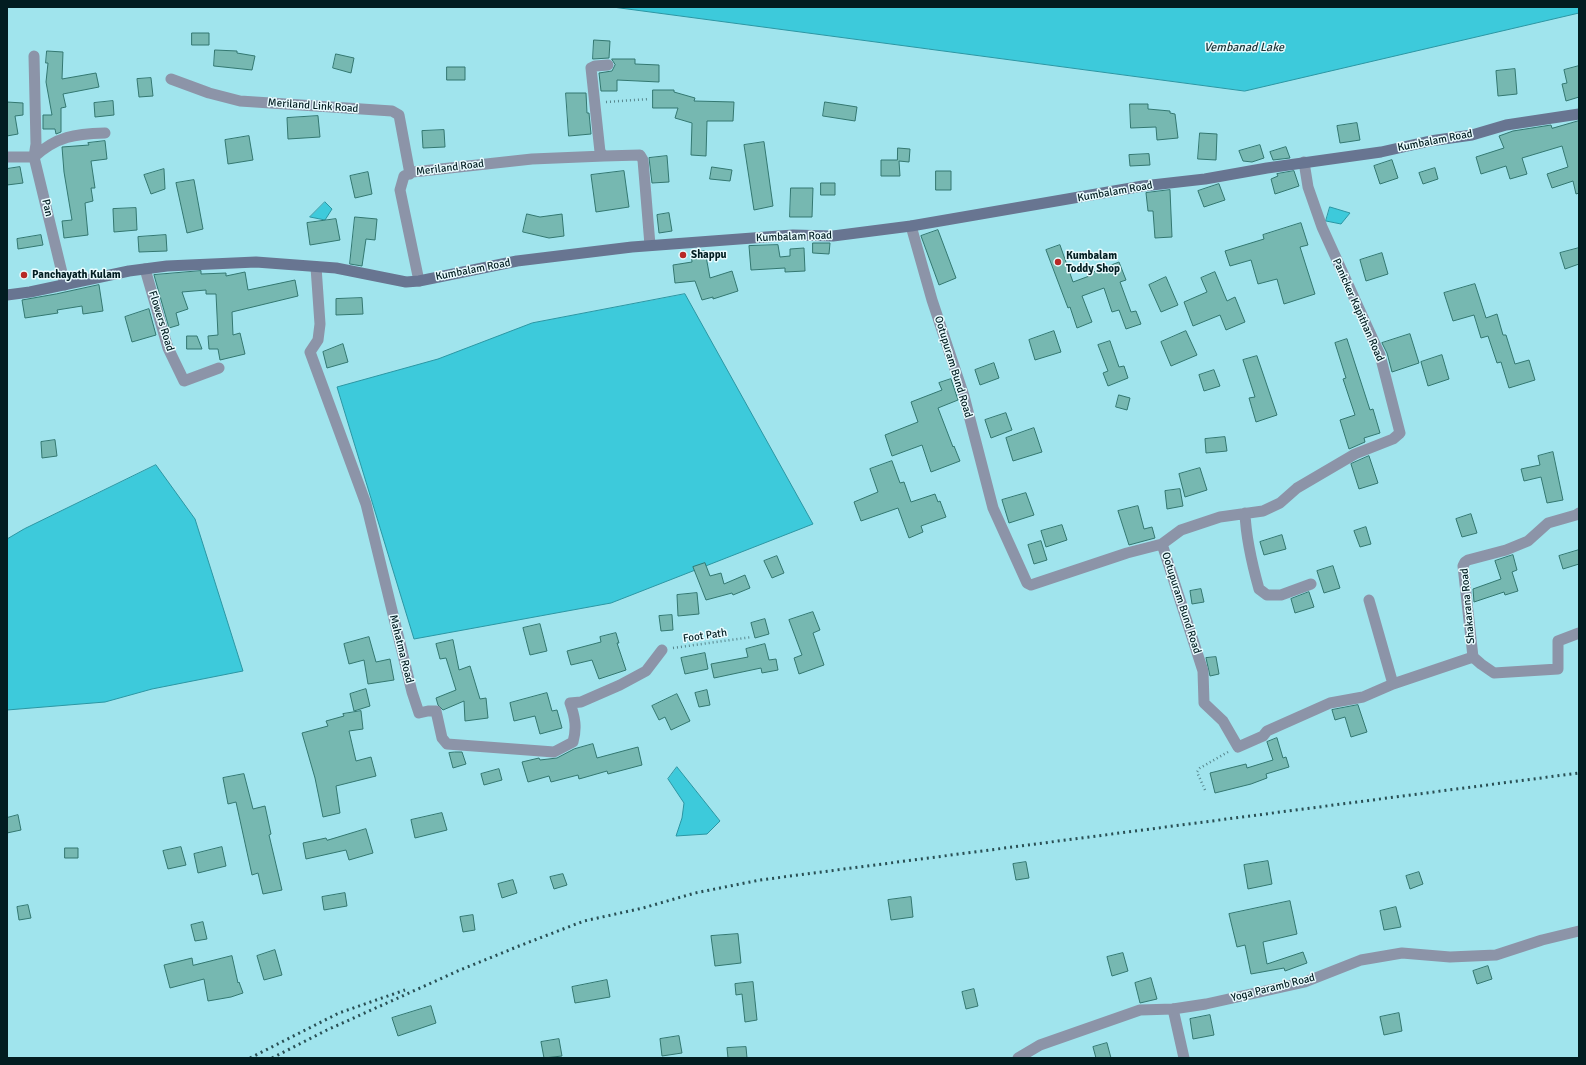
<!DOCTYPE html>
<style>
body{margin:0}
#map{position:relative;width:1586px;height:1065px;overflow:hidden;background:#a0e4ed;font-family:Signika,sans-serif}
canvas{display:block}
.frame{position:absolute;inset:0;border:8px solid #021d21;pointer-events:none}
</style>
<div id="map">
<canvas width="1586" height="1065"></canvas>
<div class="frame"></div>
</div>
<script>
const c = document.querySelector('canvas').getContext('2d');
c.lineJoin = 'round';
function fill(path, color) {
  c.fillStyle = color;
  c.fill(path, 'evenodd');
}
function strokePath(path, color, width, dash) {
  c.strokeStyle = color;
  c.lineWidth = width;
  c.lineCap = dash ? 'butt' : 'round';
  c.setLineDash(dash || []);
  c.stroke(path);
}
function write(font, color, halo, rows, align = 'center') {
  c.font = font + ' Signika,sans-serif';
  c.lineWidth = 3;
  c.setLineDash([]);
  c.textBaseline = 'middle';
  c.strokeStyle = halo;
  c.fillStyle = color;
  for (const [text, x, y, turn = 0] of rows) {
    c.save();
    c.translate(x, y);
    c.rotate((+turn || 0) * Math.PI / 180);
    c.textAlign = isNaN(turn) ? turn : align;
    if (halo) c.strokeText(text, 0, 0);
    c.fillText(text, 0, 0);
    c.restore();
  }
}
const water = new Path2D(`
 M613,7H1579V13L1245,91Z
 M325,202L332,209L325,220L310,217Z
 M1330,207L1350,213L1341,224L1326,221Z
 M685,294L813,524L611,603L414,639L337,387L438,359L532,323Z
 M156,465L195,519L243,671L152,689L105,702L7,710V539L24,529Z
 M677,767L720,821L707,834L676,836L682,818L684,803L668,779Z`);
const building = new Path2D(`
 M192,33H209V45H192Z
 M594,40L610,41L609,58L593,59Z
 M215,50L237,51V53L255,56L252,70L214,66Z
 M47,51L63,52L62,79L96,73L99,87L63,94L66,107L61,108V132L56,134L55,129H43V115H52L46,82L48,63H46Z
 M336,54L354,58L351,73L333,68Z
 M612,59H635V64L659,65V82L617,80V91H601L599,73L612,71L615,65Z
 M1579,66V97L1566,101L1562,84L1567,83L1564,70Z
 M447,67H465V80H447Z
 M1515,69L1517,94L1498,96L1496,71Z
 M151,78L153,96L139,97L137,79Z
 M653,90H674V92L695,98L694,101L734,102L733,121H707L706,156L691,155L692,123L675,118L678,108H653Z
 M566,93H586L587,113H589L591,134L569,136Z
 M113,101L114,115L95,117L94,103Z
 M7,102L23,103V115L15,116L18,134L7,136Z
 M825,102L857,107L855,121L823,116Z
 M1130,104H1148V109L1170,111V113L1175,114L1178,138L1157,140L1156,127L1131,128Z
 M318,116L320,137L288,139L287,118Z
 M1579,121V193L1576,194L1573,181L1552,188L1547,174L1568,167L1562,146L1522,158L1527,174L1510,179L1506,166L1481,174L1476,157L1504,148L1499,136L1513,131L1551,125L1552,128Z
 M1357,123L1360,140L1340,143L1337,126Z
 M444,130L445,147L423,148L422,131Z
 M1200,133L1217,134L1216,160L1198,159Z
 M249,136L253,160L228,164L225,140Z
 M105,141L107,159L91,161L95,188H91L93,201L85,203L88,235L64,238L62,221L72,220L64,172L62,147L89,145L88,143Z
 M764,142L773,206L754,210L744,145Z
 M1260,145L1264,158L1252,162L1243,161L1239,151Z
 M1286,147L1290,158L1273,160L1270,152Z
 M898,148L910,149L909,162L899,161L900,176H881V160H897Z
 M1149,154L1150,165L1130,166L1129,155Z
 M667,156L669,182L652,183L649,158Z
 M1392,160L1398,178L1380,184L1374,166Z
 M20,167L23,183L7,185V169Z
 M712,167L732,170L730,181L710,179Z
 M1435,168L1438,179L1423,184L1419,173Z
 M164,169L165,189L151,194L144,175Z
 M624,171L629,207L596,212L591,175Z
 M936,171H951V190H936Z
 M1294,171L1299,186L1275,194L1271,179L1278,176L1277,174Z
 M368,172L372,194L355,198L350,176Z
 M194,180L203,229L187,233L176,183Z
 M821,183H835V195H821Z
 M1219,184L1225,200L1204,207L1198,191Z
 M791,188H813L812,217H790Z
 M1170,190L1172,237L1155,238L1153,211H1148L1146,193Z
 M136,208L137,230L114,232L113,209Z
 M669,213L672,231L659,233L657,215Z
 M527,214L540,217L562,214L564,236L549,238L523,232Z
 M355,217L377,219L375,240L366,239L362,266L350,264Z
 M336,219L340,240L310,245L307,223Z
 M1301,223L1308,245L1300,247L1315,294L1284,304L1277,279L1258,284L1251,260L1230,266L1225,251L1264,239L1263,235Z
 M938,230L956,278L939,285L921,236Z
 M41,235L43,245L18,249L17,239Z
 M166,235L167,251L139,252L138,237Z
 M813,243H830L829,254L813,253Z
 M778,245L780,257L790,256V249L804,248L805,271L785,272V268L751,270L749,246Z
 M1060,245L1073,282L1092,275L1091,273L1119,262L1126,280L1120,282L1131,312L1136,311L1141,324L1126,329L1119,310L1112,312L1104,288L1082,296L1092,322L1077,328L1070,307L1068,308L1046,250Z
 M1579,248V264L1565,269L1560,253Z
 M705,251L710,278L732,271L738,291L713,299V297L702,300L695,281L675,283L673,265L692,262L691,253Z
 M1382,253L1388,274L1366,281L1360,260Z
 M201,271V274L226,273V276L245,272L248,290L295,280L298,296L232,312L233,335L240,333L245,354L220,360L218,349H209L208,336L218,335L216,294H206V290L182,292L188,309L176,313L179,325L169,328L154,275Z
 M1215,272L1227,301L1235,297L1245,322L1226,330L1220,315L1193,326L1184,302L1207,292L1201,278Z
 M1166,277L1178,305L1161,312L1149,285Z
 M1475,284L1486,318L1497,314L1503,335H1506L1515,364L1529,360L1535,380L1509,388L1501,362L1497,363L1488,336L1481,338L1474,315L1453,321L1444,293Z
 M99,285L103,311L83,314L82,306L57,310L58,313L25,318L22,300L56,294Z
 M362,298L363,314L336,315V299Z
 M149,309L156,335L132,342L125,317Z
 M1054,331L1061,352L1035,360L1029,340Z
 M1186,331L1197,355L1171,366L1161,342Z
 M1410,334L1419,363L1392,372L1387,353L1382,343Z
 M187,336H197L202,349H187Z
 M1347,339L1370,410L1373,409L1380,433L1364,438L1365,442L1349,449L1340,420L1355,415L1343,379L1346,378L1335,343Z
 M1110,341L1119,367L1124,366L1128,378L1108,386L1103,373L1108,371L1098,345Z
 M343,344L348,362L327,368L323,352Z
 M1442,355L1449,379L1428,386L1421,362Z
 M1257,356L1277,415L1256,422L1249,398L1255,397L1243,360Z
 M994,363L999,378L980,385L975,370Z
 M1214,370L1220,386L1204,391L1199,375Z
 M951,379L958,400L938,408L953,447L954,446L960,461L931,472L922,445L892,456L885,435L918,422L911,402L942,390L939,383Z
 M1119,395L1130,398L1127,410L1116,407Z
 M1006,413L1012,430L991,438L985,420Z
 M1034,428L1042,452L1013,461L1006,438Z
 M1225,437L1227,451L1206,453L1205,439Z
 M55,440L57,456L42,458L41,442Z
 M1553,452L1563,500L1547,503L1541,477L1524,481L1521,469L1540,465L1538,456Z
 M1369,456L1378,483L1359,489L1351,464Z
 M892,461L900,483L904,482L911,502L935,494L938,502L940,501L946,517L921,526L923,532L909,538L898,508L861,521L854,502L878,492L870,469Z
 M1200,468L1207,490L1185,497L1179,474Z
 M1180,489L1183,506L1167,509L1165,491Z
 M1026,493L1034,515L1009,523L1002,500Z
 M1138,506L1144,529L1152,527L1155,538L1129,545L1118,511Z
 M1471,514L1477,533L1462,537L1456,519Z
 M1062,525L1067,540L1046,547L1041,531Z
 M1366,527L1371,544L1360,547L1354,531Z
 M1282,535L1286,549L1264,555L1260,542Z
 M1041,541L1047,560L1034,564L1028,545Z
 M1579,550V564L1563,569L1559,556Z
 M1513,555L1517,570L1512,572L1518,591L1505,595L1504,592L1474,602L1473,589L1501,579L1495,561Z
 M777,556L784,573L772,578L764,561Z
 M705,563L710,576L721,573L724,584L745,575L750,588L733,595L732,593L706,600L693,567Z
 M1333,566L1340,588L1324,593L1317,571Z
 M1201,589L1204,602L1192,604L1190,591Z
 M1309,592L1314,607L1295,613L1291,599Z
 M697,593L699,614L678,616L677,595Z
 M813,612L820,630L813,633L824,665L799,674L794,658L802,655L789,620Z
 M672,615L673,630L661,631L659,616Z
 M765,619L769,634L755,638L751,623Z
 M540,624L547,651L530,655L523,628Z
 M616,633L619,643H617L626,670L599,679L592,660L571,665L567,651L601,642L600,637Z
 M369,637L376,662L390,659L394,680L368,684L364,660L349,664L344,644Z
 M453,640L459,670L470,666L480,699L486,698L488,718L465,721L464,701L443,710L438,705L436,698L456,690L446,658L440,659L436,644Z
 M765,644L769,660L776,659L778,670L762,673L761,668L714,678L711,664L748,657L746,649Z
 M705,653L708,669L685,674L681,658Z
 M1216,657L1219,674L1210,676L1206,658Z
 M366,689L370,706L354,711L350,694Z
 M707,690L710,705L699,707L695,693Z
 M547,693L552,711L557,710L562,728L540,734L535,716L514,721L510,703Z
 M677,694L690,721L671,730L665,717L659,720L652,706Z
 M1358,705L1367,732L1351,737L1345,717L1335,720L1332,710Z
 M361,711L363,729L349,731L356,761L371,757L376,776L336,786L340,813L323,817L315,778L302,733L328,726L326,721L344,716L343,714Z
 M1277,738L1283,758L1286,757L1289,767L1266,774L1267,778L1251,784L1215,793L1210,773L1246,764L1247,768L1273,760L1267,742Z
 M593,744L597,758L638,747L642,765L608,774L607,771L579,779L578,775L551,782L549,776L528,782L522,762L539,758L540,760L557,758L574,749Z
 M455,752H462L466,764L453,768L449,753Z
 M499,769L502,780L484,785L481,774Z
 M244,774L253,809L265,806L271,834L269,835L282,890L263,894L258,873L252,875L236,802L228,804L223,778Z
 M442,813L447,830L415,838L411,820Z
 M18,815L21,830L7,833V818Z
 M366,829L373,853L349,860L346,850L306,859L303,843L326,838L327,840Z
 M181,847L186,865L168,869L163,851Z
 M222,847L226,866L198,873L194,854Z
 M65,848H78V858H65Z
 M1268,861L1272,884L1248,889L1244,865Z
 M1026,862L1029,878L1016,880L1013,864Z
 M1419,872L1423,884L1410,889L1406,876Z
 M563,874L567,885L554,889L550,877Z
 M513,880L517,893L502,898L498,884Z
 M345,893L347,906L324,910L322,897Z
 M911,897L913,917L891,920L888,900Z
 M1290,901L1297,934L1263,942L1267,964L1303,952L1307,963L1285,971L1284,968L1251,974L1245,945L1237,947L1229,914Z
 M28,905L31,918L19,920L17,907Z
 M1396,907L1401,927L1384,930L1380,911Z
 M473,915L475,930L463,932L460,917Z
 M203,922L207,939L195,941L191,925Z
 M738,934L741,963L715,966L711,936Z
 M275,950L282,975L264,980L257,956Z
 M1123,953L1128,971L1112,976L1107,957Z
 M232,956L238,983L239,982L243,993L231,997L208,1001L204,979L170,988L164,965L192,958L193,965Z
 M1488,966L1492,979L1477,984L1473,971Z
 M1151,978L1157,999L1140,1003L1135,983Z
 M607,980L610,997L575,1003L572,987Z
 M753,982L757,1020L745,1022L742,994L736,995L735,984Z
 M974,989L978,1006L966,1009L962,992Z
 M431,1006L436,1023L398,1036L392,1018Z
 M1399,1013L1402,1031L1384,1035L1380,1017Z
 M1210,1015L1214,1035L1193,1039L1190,1019Z
 M679,1036L682,1053L662,1056L660,1039Z
 M559,1039L562,1056L544,1058L541,1042Z
 M1107,1043L1111,1058H1096L1093,1047Z
 M746,1047L747,1058H728L727,1048Z`);
const path = new Path2D(`
 M606,102L649,99
 M673,648L752,637
 M1205,790L1197,772L1200,768L1228,752`);
const minor = new Path2D(`
 M34,56L36,144L34,157
 M608,65L595,66L591,68L600,152L604,156L640,155L643,160L650,245
 M171,79L209,93L240,101L392,111L399,115L410,174
 M7,157H34L65,285
 M34,157C57,136 75,134 105,133
 M911,226L932,300L964,396L993,508L1027,583L1031,585L1127,553L1162,544L1181,530L1220,517L1263,511L1280,503L1297,488L1355,454L1393,439L1400,433L1380,355L1322,227L1308,187L1304,162
 M316,267L320,324L318,340L310,352L366,504L412,692L419,713L428,711H436L442,738L447,744L554,752L573,742C577,728 575,717 570,703L581,702L620,685L646,671L662,650
 M145,269L168,348L184,381L219,368
 M419,281L400,190L404,176L413,172L532,159L604,156
 M1245,513C1246,539 1252,564 1259,589L1267,595H1281L1311,584
 M1162,544L1203,671L1204,703L1223,721L1238,747L1263,736L1267,731L1330,703L1363,697L1393,684L1473,657
 M1369,600L1393,684
 M1473,657L1463,566L1465,562L1468,560L1506,550L1528,541L1548,523L1576,515L1579,513
 M1473,657L1481,664L1494,673L1558,669V641L1579,633
 M1173,1009L1184,1058`);
const tertiary = new Path2D(`
 M1018,1058L1040,1045L1140,1010L1173,1009L1206,1004L1305,982L1361,960L1402,953L1450,957L1496,955L1542,940L1579,931`);
const secondary = new Path2D(`
 M7,295L30,292L129,271L167,266L256,262L336,268L406,282L419,281L517,261L632,247L793,235L833,236L911,226L1143,186L1205,179L1267,168L1381,152L1430,141L1472,135L1506,125L1579,114`);
const rail = new Path2D(`
 M250,1058L339,1013L405,990
 M272,1058L327,1030L460,970L519,946L584,921L643,908L695,893L760,880L1579,773`);
const markers = [
 [683,255,4,"#b82927"],
 [1058,262,4,"#b82927"],
 [24,275,4,"#b82927"]
];
const streetNames = [
 ["Meriland Link Road",313,106,4],
 ["Kumbalam Road",1435,141,-11],
 ["Meriland Road",450,168,-7],
 ["Kumbalam Road",1115,192,-10],
 ["Pan",47,208,77],
 ["Kumbalam Road",794,237,-2],
 ["Kumbalam Road",473,270,-11],
 ["Panicker Kapithan Road",1358,310,66],
 ["Flowers Road",161,321,73],
 ["Ootupuram Bund Road",953,367,73],
 ["Ootupuram Bund Road",1181,603,72],
 ["Shakarana Road",1468,606,-95],
 ["Foot Path",705,636,-8],
 ["Mahatma Road",401,649,76],
 ["Yoga Paramb Road",1273,988,-14]
];
const poiNames = [
 ["Shappu",691,255],
 ["Kumbalam",1066,256],
 ["Toddy Shop",1066,269],
 ["Panchayath Kulam",32,275]
];
const waterNames = [
 ["Vembanad Lake",1244,48]
];
fill(water, '#3dcadb');
strokePath(water, '#2b96a3', 1);
fill(building, '#76b8b1');
strokePath(building, '#337770', 1);
strokePath(path, '#56868d', 2.5, [1, 3]);
strokePath(minor, '#8c94a8', 11);
strokePath(tertiary, '#8c94a8', 11);
strokePath(secondary, '#687591', 11);
strokePath(rail, '#294f54', 3, [2, 4]);
for (const [x, y, r, color] of markers) {
  const dot = new Path2D();
  dot.arc(x, y, r, 0, 2 * Math.PI);
  c.fillStyle = color;
  c.fill(dot);
  strokePath(dot, '#e8fbfe', 1.5);
}
write('11px', '#021d21', '#e8fbfe', streetNames);
write('bold 11px', '#021d21', '#e8fbfe', poiNames, 'left');
write('italic 12px', '#172f32', '#e8fbfe', waterNames);
</script>
